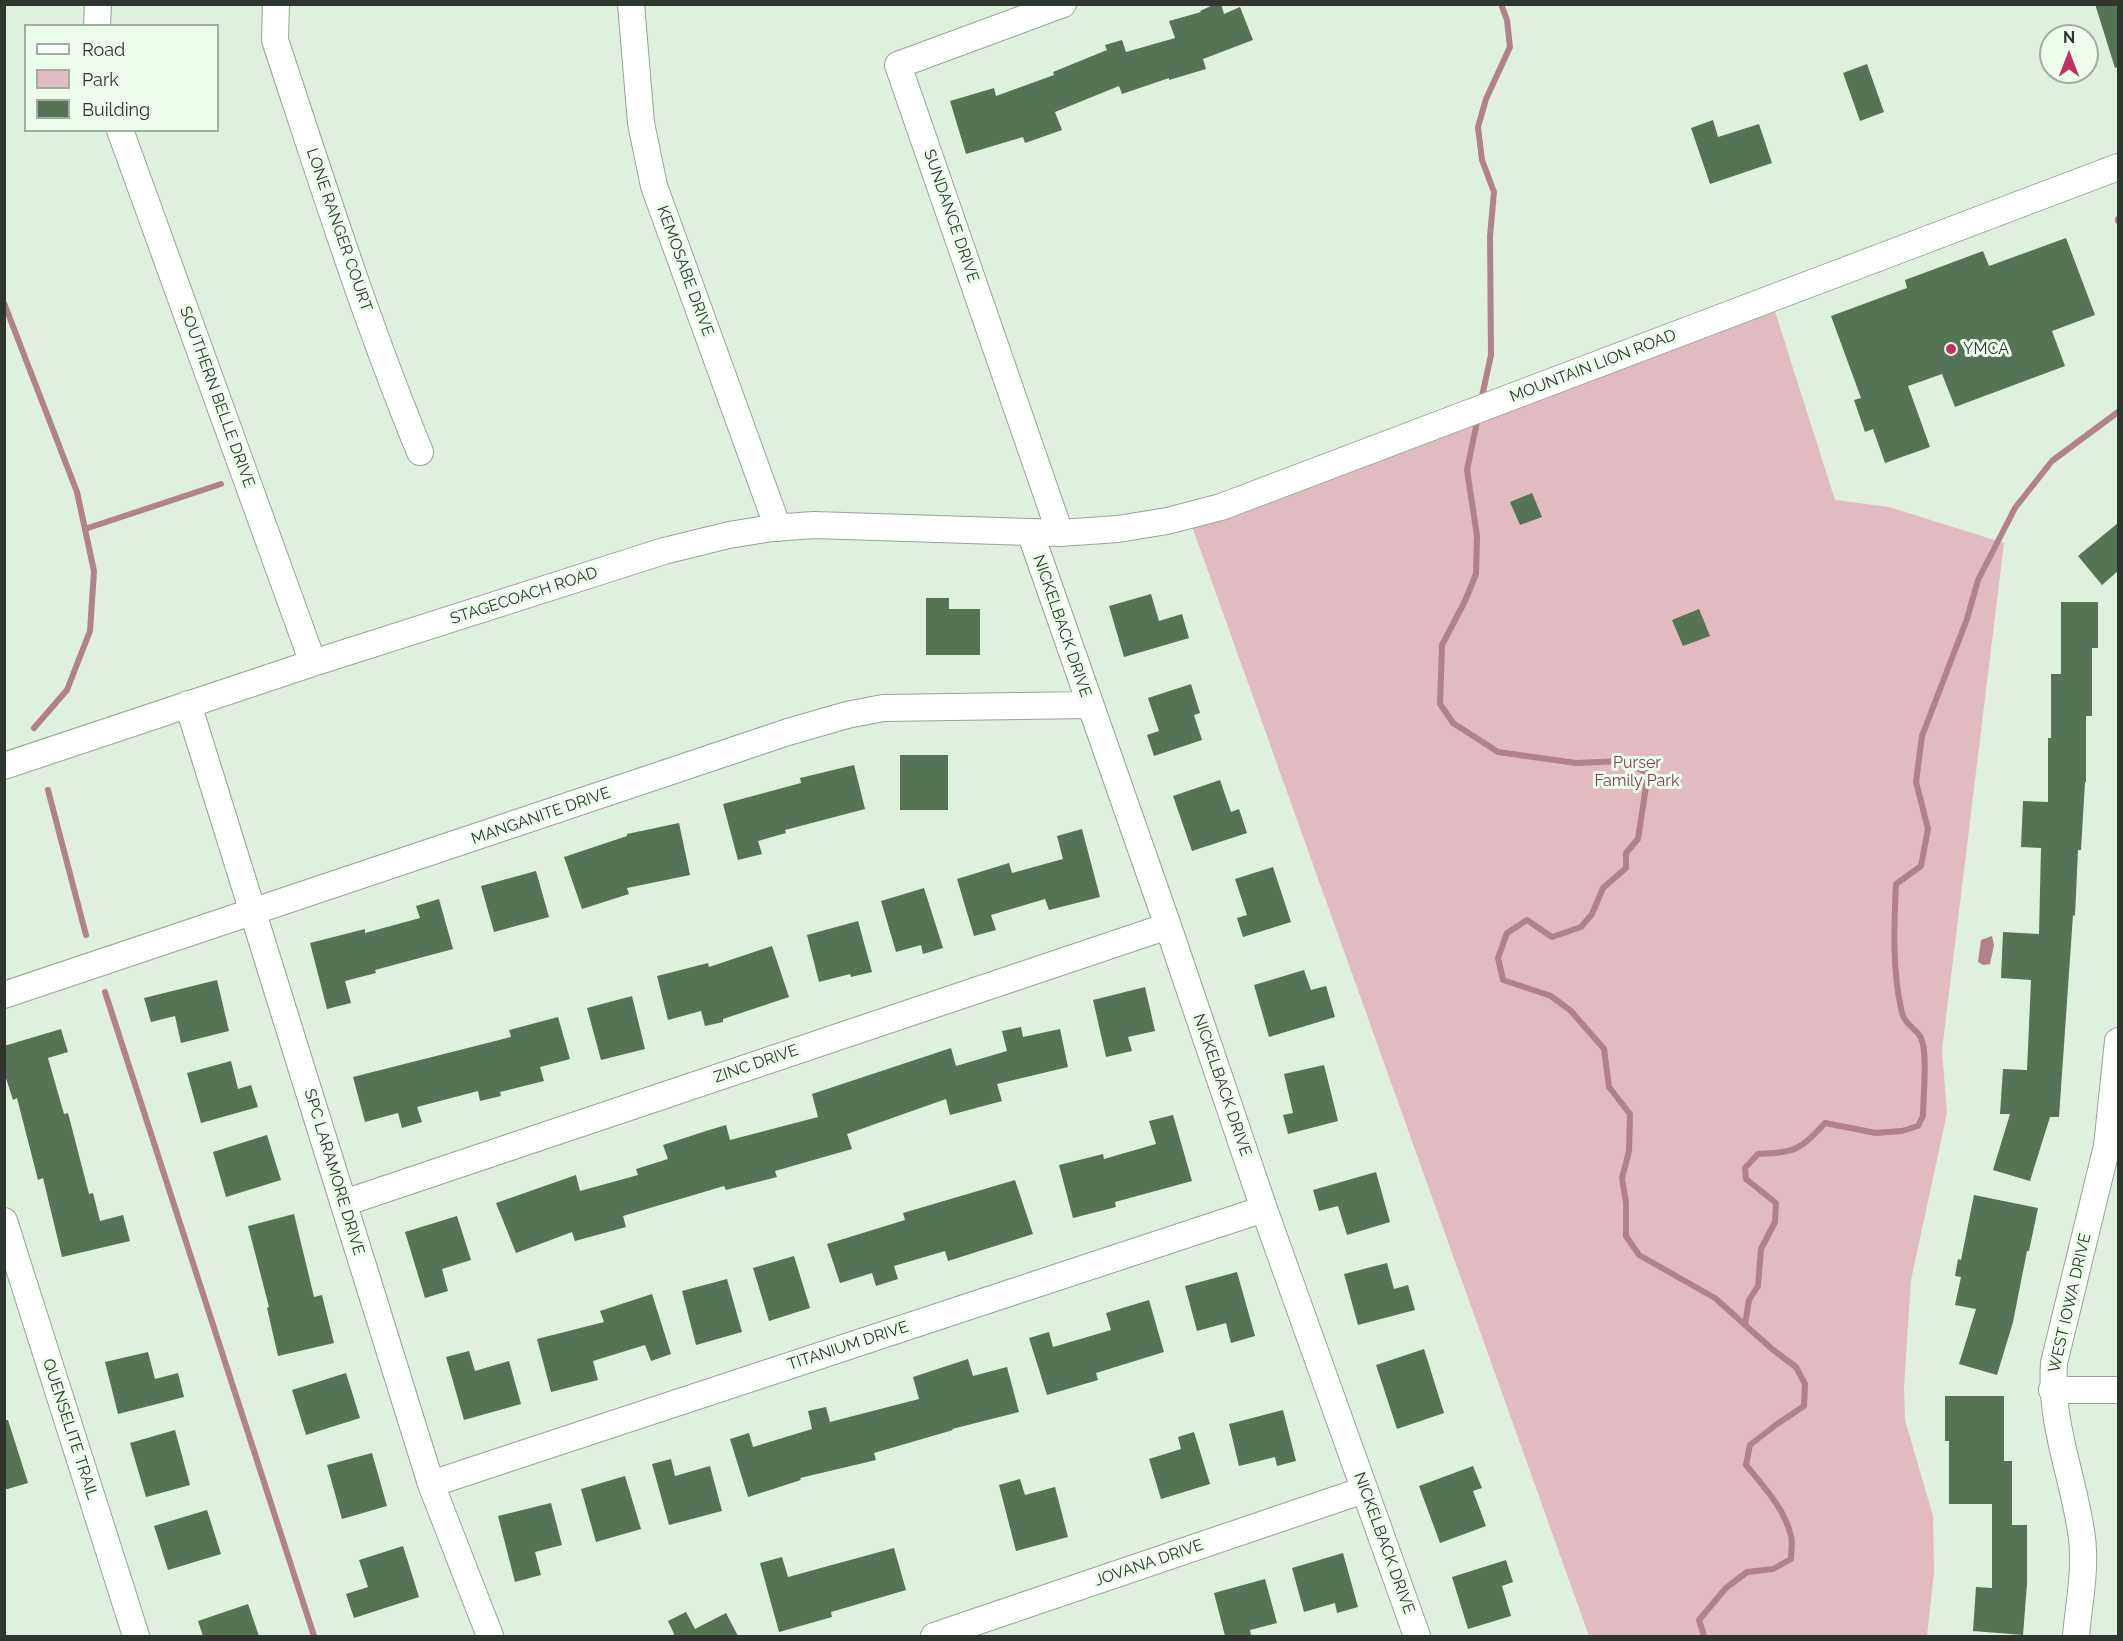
<!DOCTYPE html>
<style>
body{margin:0}
#map{position:relative;width:2123px;height:1641px;overflow:hidden;background:#dff0df;font-family:Raleway,sans-serif}
canvas{display:block}
.frame{position:absolute;inset:0;border:6px solid #2f352f;pointer-events:none}
.legend{position:absolute;left:24px;top:24px;width:195px;height:108px;box-sizing:border-box;background:#ecfdec;border:2px solid #a0ada0;margin:0;padding:8px 10px;list-style:none;font-size:18px;color:#2f352f}
.legend li{display:flex;align-items:center;gap:12px;height:30px}
.legend b{width:30px;border:2px solid #a0ada0}
.north{position:absolute;left:2039px;top:24px;width:60px;height:60px;box-sizing:border-box;background:#ecfdec;border:2px solid #a0ada0;border-radius:50%;rotate:0deg;font-size:16px;font-weight:700;line-height:24px;text-align:center;color:#2f352f}
.north::after{content:'';display:block;margin:auto;width:21px;height:27px;background:#be3161;clip-path:polygon(50% 0,100% 100%,50% 72%,0 100%)}
</style>
<div id="map">
<canvas width="2123" height="1641"></canvas>
<div class="frame"></div>
<ul class="legend">
<li><b style="height:8px;background:#fff"></b>Road</li>
<li><b style="height:16px;background:#e1bac2"></b>Park</li>
<li><b style="height:16px;background:#557355"></b>Building</li>
</ul>
<div class="north">N</div>
</div>
<script>
const c = document.querySelector('canvas').getContext('2d');
c.lineJoin = 'round';
function fill(path, color) {
  c.fillStyle = color;
  c.fill(path, 'evenodd');
}
function strokePath(path, color, width, dash) {
  c.strokeStyle = color;
  c.lineWidth = width;
  c.lineCap = dash ? 'butt' : 'round';
  c.setLineDash(dash || []);
  c.stroke(path);
}
function write(font, color, halo, rows, align = 'center') {
  c.font = font + ' Raleway,sans-serif';
  c.lineWidth = 6;
  c.setLineDash([]);
  c.textBaseline = 'middle';
  c.strokeStyle = halo;
  c.fillStyle = color;
  for (const [text, x, y, turn = 0] of rows) {
    c.save();
    c.translate(x, y);
    c.rotate((+turn || 0) * Math.PI / 180);
    c.textAlign = isNaN(turn) ? turn : align;
    if (halo) c.strokeText(text, 0, 0);
    c.fillText(text, 0, 0);
    c.restore();
  }
}
const green = new Path2D(`
 M1771,299L1835,500L1889,507L2004,543L1942,1050L1947,1113L1911,1280L1904,1387L1905,1420L1933,1516L1934,1572L1927,1636H1589L1188,515Z`);
const water = new Path2D(`
 M1992,936L1994,945L1990,964L1983,965L1978,962L1981,940Z`);
const stream = new Path2D(`
 M2118,219V221
 M4,303L77,492L94,571L90,631L67,690L34,728
 M1481,401L1491,355L1490,236L1494,192L1482,160L1478,127L1486,99L1510,47L1507,20L1501,4
 M1478,417L1467,470L1477,536L1476,574L1465,601L1442,645L1440,704L1453,723L1498,752L1576,763L1623,761L1648,773L1638,839L1626,853V868L1603,888L1592,914L1581,927L1552,937L1527,920L1507,933L1498,958L1503,980L1551,996L1571,1011L1604,1049L1609,1087L1630,1114L1629,1151L1622,1178L1626,1203V1236L1639,1255L1715,1298L1772,1349L1796,1367L1805,1384L1804,1406L1777,1424L1750,1445L1746,1465C1763,1486 1785,1509 1791,1536C1793,1543 1791,1551 1791,1559L1773,1569L1747,1572L1726,1588L1699,1620L1704,1636
 M85,529L221,484
 M48,790L86,935
 M105,992L314,1636
 M1745,1325L1749,1300L1758,1286L1761,1249L1775,1222L1776,1203L1746,1179L1745,1168L1758,1154C1796,1152 1799,1151 1825,1123L1876,1133L1902,1131L1918,1126L1923,1116C1923,1098 1928,1053 1921,1038C1917,1029 1905,1025 1902,1013C1892,971 1894,927 1896,884L1921,866L1928,829L1916,782L1922,736L1967,619L1978,580L2015,508L2052,461L2118,412`);
const building = new Path2D(`
 M1215,4H1221L1224,14L1240,7L1253,40L1203,59L1206,69L1169,80V78L1122,94L1119,86L1055,112L1062,130L1025,143L1023,137L966,154L950,101L994,88L996,96L1054,75L1053,72L1107,50L1105,45L1122,40L1126,52L1175,38L1169,21L1201,12L1200,11Z
 M2095,4H2118V67L2115,68Z
 M1867,64L1884,112L1860,121L1843,73Z
 M1713,120L1718,137L1759,124L1772,163L1710,184L1691,128Z
 M2066,238L2095,315L2052,331L2065,366L1955,407L1942,374L1908,386L1930,447L1885,463L1873,429L1865,432L1854,400L1861,398L1831,316L1907,288L1905,280L1983,251L1989,266Z
 M1532,493L1542,517L1520,525L1510,502Z
 M2118,523V571L2102,585L2078,556Z
 M1151,594L1159,621L1182,614L1189,638L1124,657L1109,606Z
 M926,598H949V609H980V655H926Z
 M2061,602H2098V648H2092V716H2086V782H2085L2081,850H2078L2075,916L2073,915L2059,1117H2050L2030,1181L1993,1170L2010,1114H2000L2003,1069L2027,1070L2031,980L2001,978L2003,932L2039,934L2041,848L2021,847L2023,801L2048,802V738H2051V674H2061Z
 M1699,609L1710,636L1683,646L1672,620Z
 M1191,684L1200,713L1194,715L1202,740L1154,756L1147,735L1159,731L1148,698Z
 M900,755H948V810H900Z
 M854,765L865,809L785,830L786,833L758,841L762,854L738,860L723,804L801,783L800,778Z
 M1220,780L1231,812L1239,809L1247,833L1192,851L1173,796Z
 M679,823L690,875L627,888L629,894L582,909L564,857L627,836V834Z
 M1082,829L1100,897L1049,910L1045,899L991,915L996,930L974,936L957,879L1009,863L1012,873L1063,859L1057,836Z
 M1273,867L1291,922L1243,937L1237,918L1247,915L1235,879Z
 M536,871L549,917L494,932L481,886Z
 M924,888L943,948L923,954L921,945L896,952L881,901Z
 M439,899L453,949L375,970L376,973L345,981L351,1003L327,1009L310,943L365,929V933L420,918L416,906Z
 M858,921L872,972L851,977L850,974L819,982L807,935Z
 M772,946L789,997L723,1019V1022L705,1026L701,1011L668,1020L657,976L708,963L709,967Z
 M1304,970L1311,990L1326,986L1335,1017L1269,1037L1254,985Z
 M217,980L229,1031L181,1043L175,1016L151,1022L144,998Z
 M1145,987L1155,1031L1128,1037L1132,1051L1106,1057L1093,1000Z
 M632,996L645,1049L601,1060L587,1008Z
 M558,1017L570,1059L540,1067L544,1081L500,1092L501,1096L480,1101L478,1091L417,1107L422,1122L402,1128L398,1113L365,1122L353,1077L511,1037L509,1030Z
 M1021,1027L1023,1037L1060,1029L1068,1067L997,1084L1002,1101L950,1115L946,1099L847,1134L852,1149L775,1171L777,1177L726,1190L724,1186L623,1216L626,1227L575,1241L572,1232L516,1253L496,1203L576,1175L580,1191L638,1175L636,1169L668,1159L663,1145L709,1130L726,1125L730,1140L818,1117L812,1094L951,1048L956,1066L1007,1051L1002,1031Z
 M61,1029L68,1052L48,1058L64,1114L68,1113L89,1194L93,1193L100,1221L123,1215L130,1241L62,1257L43,1178L38,1180L17,1098L13,1100L4,1072V1046Z
 M231,1061L238,1089L251,1085L258,1107L201,1123L187,1073Z
 M1324,1065L1338,1121L1288,1134L1283,1115L1293,1113L1284,1074Z
 M1173,1115L1192,1181L1115,1202L1116,1207L1073,1218L1059,1165L1103,1154L1104,1159L1156,1144L1149,1121Z
 M267,1135L281,1180L226,1197L213,1152Z
 M1376,1172L1390,1222L1347,1235L1338,1206L1319,1211L1313,1190Z
 M1015,1180L1033,1234L948,1261L945,1251L894,1266L898,1279L876,1286L872,1273L840,1283L827,1244L905,1220L903,1213Z
 M1974,1195L2038,1208L2029,1251H2027L2013,1322L1997,1375L1959,1364L1976,1309L1955,1305L1961,1277L1955,1276L1958,1259L1961,1260Z
 M294,1214L314,1297L322,1295L334,1343L278,1356L267,1308L269,1307L248,1226Z
 M457,1216L471,1260L442,1269L448,1291L425,1298L405,1232Z
 M794,1256L810,1308L769,1321L753,1268Z
 M1387,1263L1394,1289L1408,1285L1415,1310L1358,1325L1344,1274Z
 M1237,1272L1255,1336L1231,1343L1226,1323L1197,1331L1185,1286Z
 M727,1279L742,1332L696,1345L682,1291Z
 M652,1294L671,1354L651,1361L645,1345L593,1361L598,1380L551,1392L537,1339L604,1322L600,1311Z
 M1149,1300L1164,1352L1096,1373L1098,1380L1047,1395L1029,1338L1049,1332L1053,1347L1111,1330L1106,1313Z
 M1424,1349L1444,1413L1397,1429L1376,1365Z
 M469,1351L475,1371L509,1361L521,1404L464,1420L446,1357Z
 M148,1352L155,1379L178,1373L184,1397L118,1414L105,1362Z
 M968,1359L973,1376L1007,1367L1019,1412L952,1429L953,1430L874,1453L876,1460L800,1478L801,1480L748,1497L730,1439L749,1433L753,1447L812,1429L808,1411L826,1407L830,1422L919,1399L913,1377Z
 M346,1373L360,1418L306,1435L292,1390Z
 M1945,1396H2004V1461H2012V1525H2027V1584L2023,1635L1973,1631L1976,1587L1992,1588V1504H1949V1441H1945Z
 M1283,1410L1296,1461L1277,1466L1275,1457L1239,1466L1229,1424Z
 M4,1420H8L28,1483L4,1490Z
 M175,1430L190,1485L146,1497L130,1443Z
 M1194,1432L1210,1484L1161,1499L1149,1459L1181,1449L1178,1437Z
 M372,1453L387,1506L342,1519L327,1465Z
 M671,1459L675,1476L710,1466L722,1511L669,1525L652,1464Z
 M1473,1466L1482,1488L1473,1491L1486,1526L1440,1543L1419,1486Z
 M625,1476L641,1529L596,1542L581,1489Z
 M1020,1479L1025,1495L1055,1487L1068,1537L1016,1551L999,1485Z
 M551,1503L562,1545L535,1552L541,1575L515,1582L498,1516Z
 M207,1510L221,1554L168,1570L154,1526Z
 M403,1546L419,1597L354,1618L346,1594L368,1587L359,1560Z
 M894,1548L906,1590L831,1612L832,1617L779,1632L760,1563L782,1557L788,1577Z
 M1343,1553L1358,1607L1337,1613L1335,1603L1304,1612L1292,1568Z
 M1506,1560L1513,1582L1502,1586L1511,1616L1468,1629L1452,1577Z
 M1265,1579L1277,1623L1250,1630L1251,1636H1225L1214,1593Z
 M248,1604L259,1636H203L198,1621Z
 M686,1612L695,1629L726,1613L738,1636H675L668,1621Z`);
const minor = new Path2D(`
 M276,4L275,40C321,179 364,316 420,452
 M631,4L641,123L654,186L778,528
 M97,26L98,4
 M120,130L313,663
 M1030,532L1168,926L1264,1209L1417,1636
 M1060,533L898,65L1063,4
 M188,704L431,1484L490,1636
 M4,766L313,663L664,551L729,535L772,528L814,525L1060,533L1118,529L1167,521L1221,507L2118,167
 M4,995L788,732L847,715L883,708L1089,705
 M344,1203L1168,926
 M4,1221L136,1636
 M2052,1390H2118
 M431,1484L1264,1209
 M934,1636L1364,1490
 M2076,1636C2079,1602 2087,1565 2081,1531C2072,1472 2050,1424 2054,1363L2107,1146L2118,1041`);
const markers = [
 [1951,349,6,"#be3161"]
];
const streetNames = [
 ["SUNDANCE DRIVE",951,216,71],
 ["LONE RANGER COURT",339,230,71],
 ["KEMOSABE DRIVE",685,271,70],
 ["MOUNTAIN LION ROAD",1593,366,-21],
 ["SOUTHERN BELLE DRIVE",217,397,70],
 ["STAGECOACH ROAD",524,596,-18],
 ["NICKELBACK DRIVE",1062,626,71],
 ["MANGANITE DRIVE",541,816,-19],
 ["ZINC DRIVE",756,1064,-19],
 ["NICKELBACK DRIVE",1222,1085,71],
 ["SPC LARAMORE DRIVE",334,1172,73],
 ["WEST IOWA DRIVE",2070,1303,-77],
 ["TITANIUM DRIVE",848,1346,-18],
 ["QUENSELITE TRAIL",70,1429,72],
 ["NICKELBACK DRIVE",1384,1543,70],
 ["JOVANA DRIVE",1149,1563,-19]
];
const poiNames = [
 ["YMCA",1963,349]
];
const parkNames = [
 ["Purser",1637,763],
 ["Family Park",1637,781]
];
fill(green, '#e1bac2');
fill(water, '#b1828c');
strokePath(stream, '#b1828c', 6);
fill(building, '#557355');
strokePath(minor, '#95a595', 28);
strokePath(minor, '#fff', 26);
for (const [x, y, r, color] of markers) {
  const dot = new Path2D();
  dot.arc(x, y, r, 0, 2 * Math.PI);
  c.fillStyle = color;
  c.fill(dot);
  strokePath(dot, '#ecfdec', 2);
}
write('16px', '#2f352f', '#ecfdec', streetNames);
write('16px', '#2f352f', '#ecfdec', poiNames, 'left');
write('16px', '#804151', '#ecfdec', parkNames);
</script>
